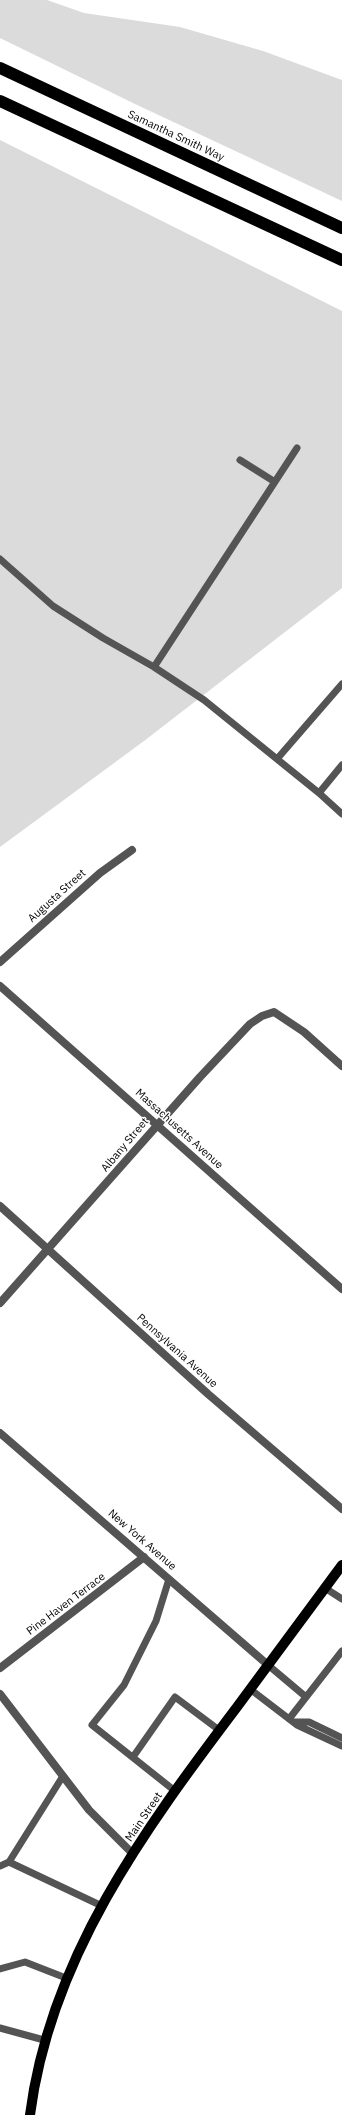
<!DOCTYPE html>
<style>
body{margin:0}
canvas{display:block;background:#fff}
</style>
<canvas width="342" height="2115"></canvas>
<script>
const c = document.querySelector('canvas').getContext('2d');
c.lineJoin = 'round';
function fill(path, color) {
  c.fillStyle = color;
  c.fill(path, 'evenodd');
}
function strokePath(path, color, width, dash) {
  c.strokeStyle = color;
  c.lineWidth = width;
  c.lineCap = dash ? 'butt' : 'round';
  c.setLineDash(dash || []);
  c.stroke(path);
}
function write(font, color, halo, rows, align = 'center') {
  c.font = font + ' "IBM Plex Sans",sans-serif';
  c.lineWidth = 3;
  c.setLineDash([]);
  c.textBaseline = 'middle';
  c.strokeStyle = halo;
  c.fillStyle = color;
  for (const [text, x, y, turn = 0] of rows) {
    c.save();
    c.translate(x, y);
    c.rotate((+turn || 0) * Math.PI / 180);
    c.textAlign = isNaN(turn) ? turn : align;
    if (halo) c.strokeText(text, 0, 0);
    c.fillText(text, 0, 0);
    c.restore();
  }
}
const green = new Path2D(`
 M0,0H47L84,13L180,27L263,51L342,80V201L135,104L0,38Z
 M0,140L342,311V588L144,741L0,847Z`);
const service = new Path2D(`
 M297,448L154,667L204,700L319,793
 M240,460L275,482
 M0,559L53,606L103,638L154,667
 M277,759L342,684
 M342,765L319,793L342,814
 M169,1579L156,1621L124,1685L92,1725L175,1791
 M325,1588L342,1599
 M268,1665L306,1697
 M250,1689L297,1725L342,1746
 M289,1719L342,1651
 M294,1722H309L342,1738
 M133,1757L175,1697L219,1730
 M9,1862L102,1906
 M0,1866L9,1862L63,1776
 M0,1969L25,1962L66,1978
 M0,2028L44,2040`);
const minor = new Path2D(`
 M0,962L100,873L132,850
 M0,986L342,1289
 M0,1206L208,1394L342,1509
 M0,1303L200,1077L250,1024L262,1016L274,1012L304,1032L342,1066
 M0,1433L268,1665
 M0,1668L144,1557
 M0,1694L89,1810L133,1854`);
const primary = new Path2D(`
 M30,2115C50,1958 144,1830 237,1707C272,1660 307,1612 342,1565`);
const motorway = new Path2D(`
 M0,68L342,228
 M0,101L342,260`);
const streetNames = [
 ["Samantha Smith Way",176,136,25],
 ["Augusta Street",57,896,-42],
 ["Massachusetts Avenue",179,1129,42],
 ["Albany Street",125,1145,-50],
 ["Pennsylvania Avenue",177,1351,42],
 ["New York Avenue",142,1540,41],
 ["Pine Haven Terrace",66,1604,-37],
 ["Main Street",144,1817,-56]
];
fill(green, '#dbdbdb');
strokePath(service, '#545454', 7);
strokePath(minor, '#545454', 8);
strokePath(primary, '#000', 10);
strokePath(motorway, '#000', 12);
write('11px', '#000', '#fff', streetNames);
</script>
